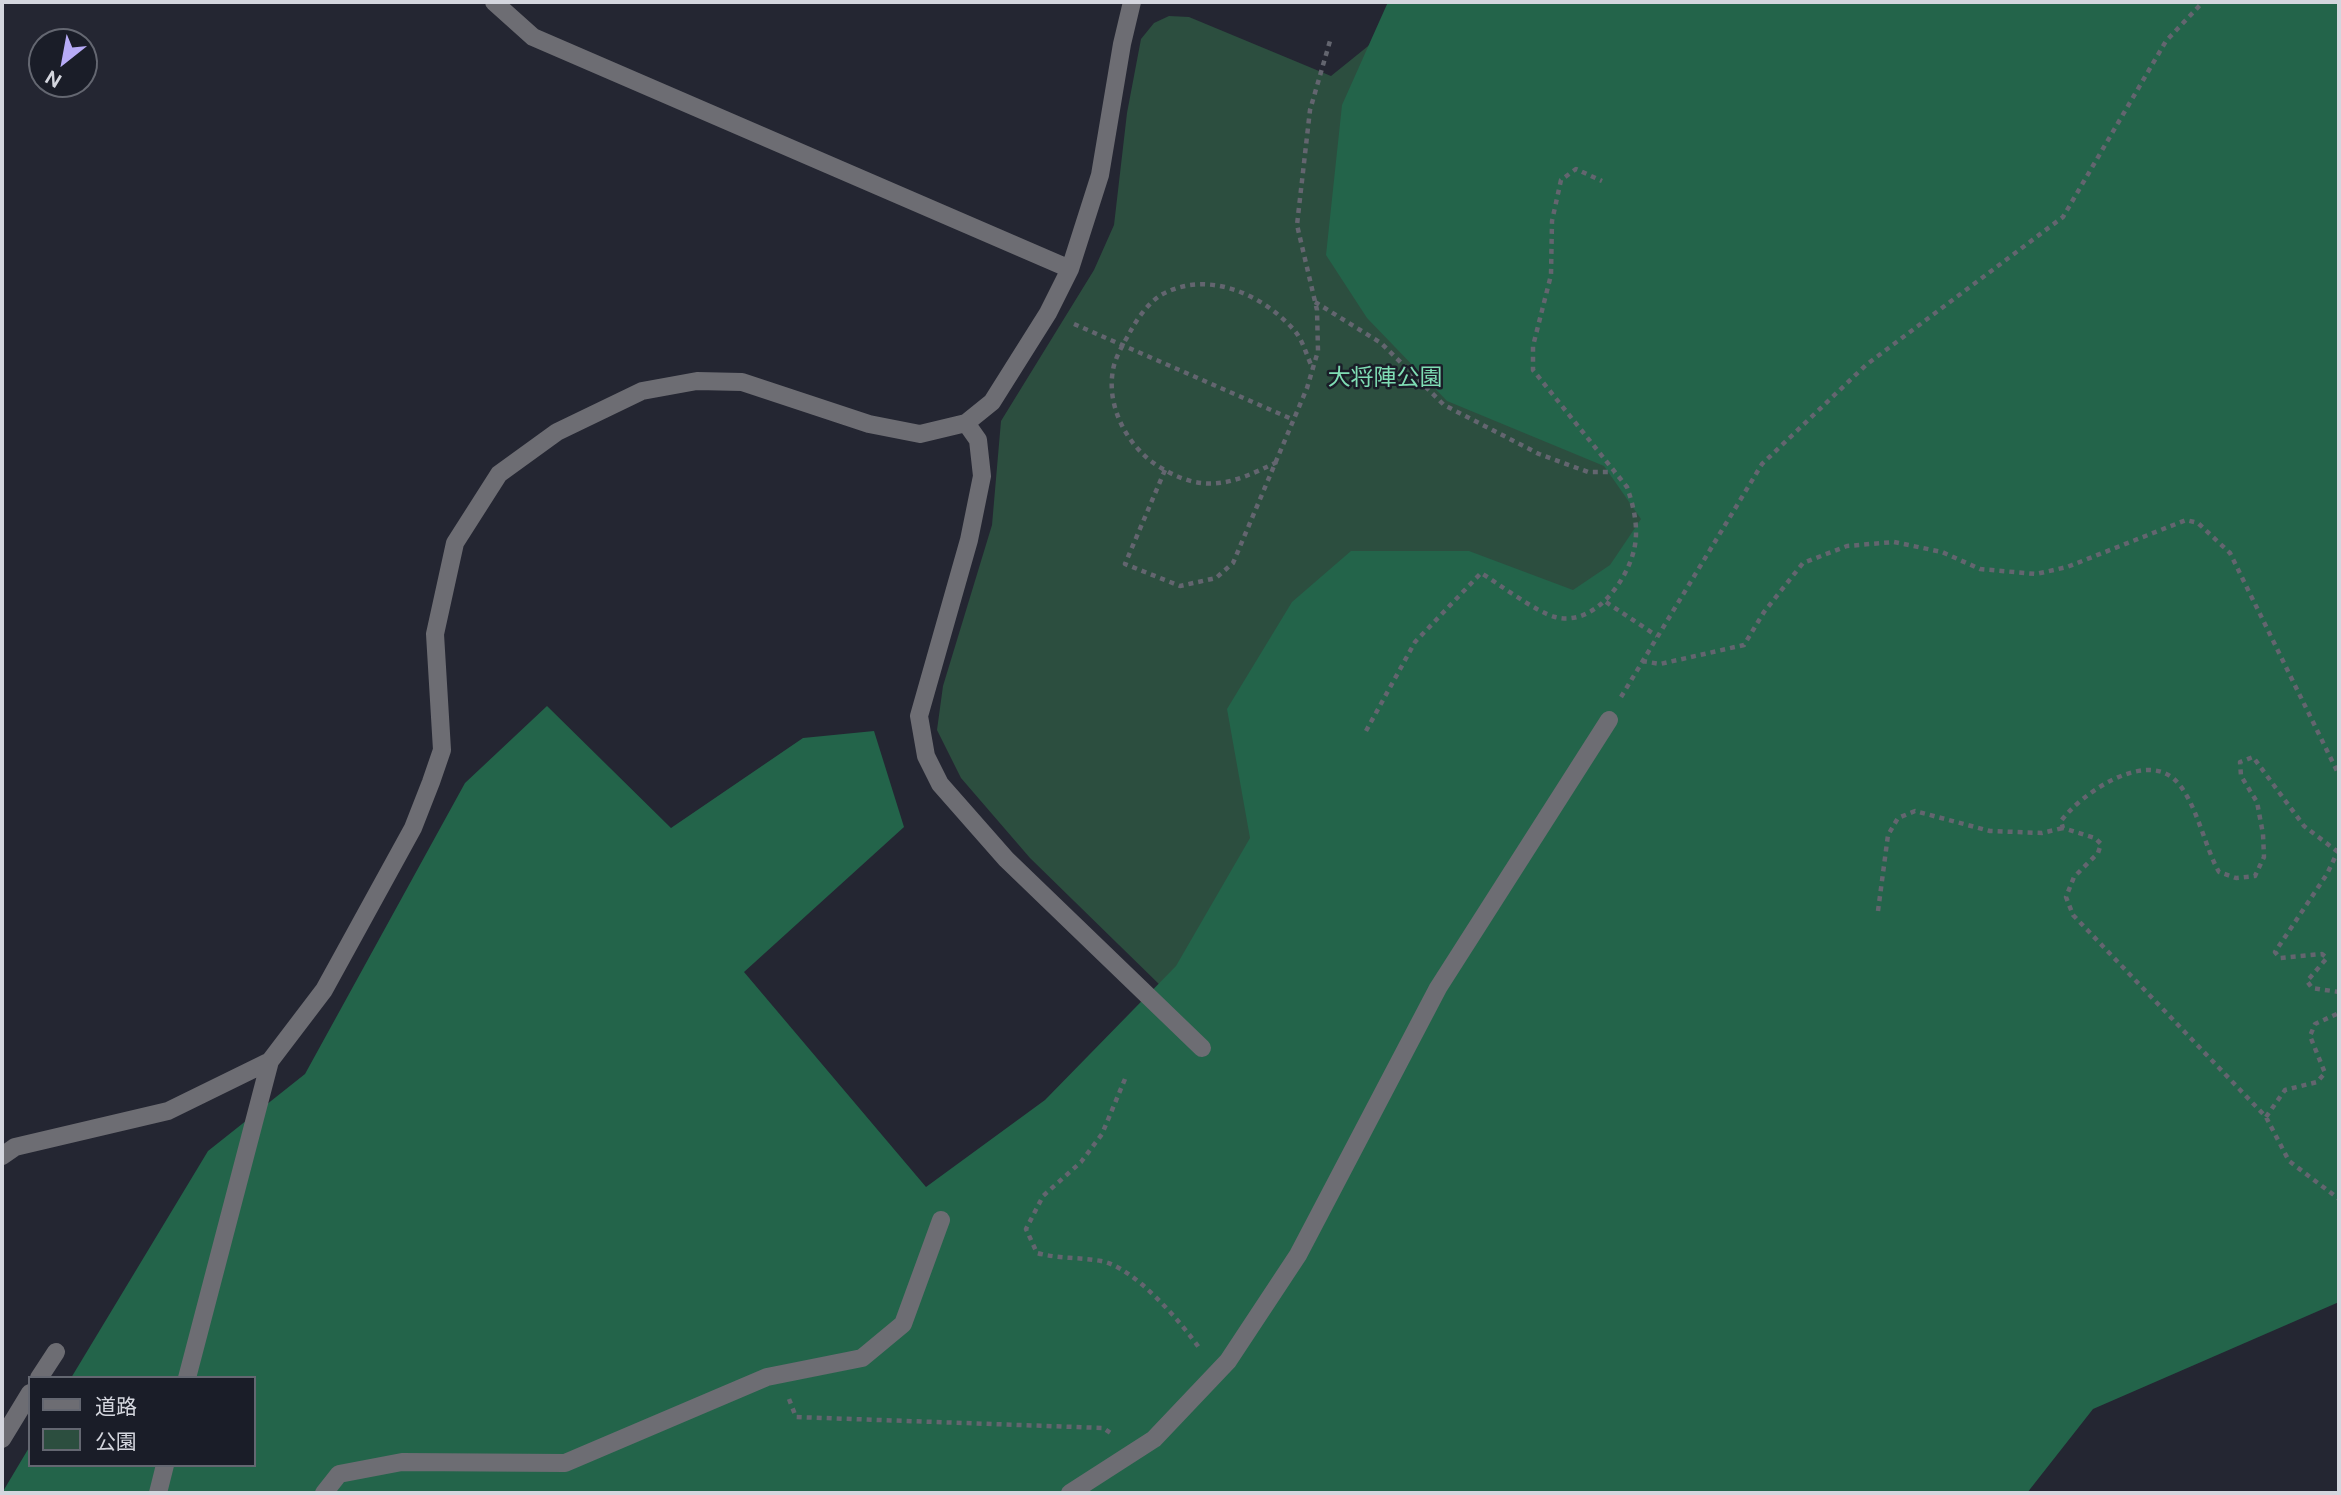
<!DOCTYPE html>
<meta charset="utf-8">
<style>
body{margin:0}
#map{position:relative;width:2341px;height:1495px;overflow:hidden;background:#242632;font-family:"Public Sans","Noto Sans JP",sans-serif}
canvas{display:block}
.frame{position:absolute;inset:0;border:4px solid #d4d6de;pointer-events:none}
.legend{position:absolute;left:28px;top:1376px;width:228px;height:91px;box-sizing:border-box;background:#1a1d28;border:2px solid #646771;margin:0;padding:9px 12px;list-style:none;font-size:21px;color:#d4d6de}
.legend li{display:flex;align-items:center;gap:14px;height:35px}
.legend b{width:35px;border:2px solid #646771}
.north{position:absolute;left:28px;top:28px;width:70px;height:70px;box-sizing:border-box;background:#1a1d28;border:2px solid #646771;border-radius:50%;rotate:211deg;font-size:19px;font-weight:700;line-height:28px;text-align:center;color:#d4d6de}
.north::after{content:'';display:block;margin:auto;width:24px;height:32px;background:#b7abf7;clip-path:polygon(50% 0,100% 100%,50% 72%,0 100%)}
</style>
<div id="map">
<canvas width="2341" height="1495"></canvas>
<div class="frame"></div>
<ul class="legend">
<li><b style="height:9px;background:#6d6d73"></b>道路</li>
<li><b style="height:19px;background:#2c4e3f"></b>公園</li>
</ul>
<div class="north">N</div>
</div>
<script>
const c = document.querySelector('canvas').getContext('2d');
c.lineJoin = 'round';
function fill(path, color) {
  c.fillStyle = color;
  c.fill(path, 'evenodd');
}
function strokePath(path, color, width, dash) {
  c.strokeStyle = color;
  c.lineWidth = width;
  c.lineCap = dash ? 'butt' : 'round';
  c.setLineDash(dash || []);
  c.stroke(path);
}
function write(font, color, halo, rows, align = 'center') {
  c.font = font + ' "Public Sans","Noto Sans JP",sans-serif';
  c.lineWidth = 5;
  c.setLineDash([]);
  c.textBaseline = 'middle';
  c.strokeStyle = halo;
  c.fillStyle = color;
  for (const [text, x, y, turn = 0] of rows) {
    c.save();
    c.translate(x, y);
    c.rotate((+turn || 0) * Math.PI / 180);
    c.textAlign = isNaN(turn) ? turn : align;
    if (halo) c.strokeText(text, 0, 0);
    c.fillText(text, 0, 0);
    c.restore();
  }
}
const green = new Path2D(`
 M1169,16L1189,17L1331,76L1388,30L1733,452L1207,1031L1030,858L961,778L937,730L943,686L992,525L1001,421L1094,270L1114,225L1127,113L1141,39L1154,23Z`);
const forest = new Path2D(`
 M1388,2H2339V1302L2093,1409L2027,1493H2L30,1446V1465H254V1378H71L208,1151L305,1074L465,783L547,706L671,828L803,738L874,731L904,827L744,972L926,1187L1045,1100L1176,966L1250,838L1227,709L1292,602L1351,551H1469L1573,590L1610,565L1641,519L1604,466L1447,401L1367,318L1326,255L1342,105Z`);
const path = new Path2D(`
 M1315,302L1381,343L1444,405L1539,454L1588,472H1614
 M1074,324L1294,420
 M1277,462C1232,484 1204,495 1158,466C1128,447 1106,407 1113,370C1115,357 1124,343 1130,332C1137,319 1148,303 1161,295C1207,269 1262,294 1294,330C1303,340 1307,357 1313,369
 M1165,470L1125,564L1180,586L1216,578L1233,563L1307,388L1318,351L1317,310L1297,225L1310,110L1330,41
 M1606,602L1657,636
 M1642,661L1660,664L1744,645L1764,612L1803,563L1847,546L1894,542L1942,552L1980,569L2036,574L2067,567L2186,520L2198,523L2230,553L2339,775
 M1621,697L1762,464L1866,365L2063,217L2166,41L2203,2
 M1366,731L1415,642L1481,573C1499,584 1536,612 1555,617C1593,627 1626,583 1634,550C1639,529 1634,507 1627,487L1533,370V346L1551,275L1552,221L1561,180L1576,169L1602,181
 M2339,849L2327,874L2275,952L2280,958L2322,954L2327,958L2307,981L2312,988L2339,992
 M2338,852L2304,826L2253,757L2240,762L2241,776L2257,802L2263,834L2264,857L2255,876L2236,878L2219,872C2204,846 2196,799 2174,779C2142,751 2080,795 2061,821L2063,828L2095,838L2101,844L2098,853L2074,877L2066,897L2073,915L2266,1117L2289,1161L2339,1199
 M1878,911L1888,835L1898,818L1915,811L1990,831L2042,833L2063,828
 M1125,1079L1102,1134L1081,1162L1043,1196L1026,1229L1037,1253C1059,1259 1079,1257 1101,1261C1134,1267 1181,1322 1200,1349
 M2266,1117L2285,1090L2317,1082L2325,1073L2310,1036L2315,1024L2339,1013
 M789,1399L796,1417L1103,1428L1112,1434`);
const minor = new Path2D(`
 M494,2L533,37L1070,269L1100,175L1122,44L1132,2
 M966,423L978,440L982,476L969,540L919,716L926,756L940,784L1006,859L1202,1048
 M2,1156L15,1147L168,1111L270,1061
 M39,1378L56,1352
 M187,1378L270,1061L324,990L413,828L431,782L442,750L435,634L455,543L499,474L557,432L642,391L697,381L742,382L869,424L920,434L966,423L992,402L1048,313L1070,269
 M2,1439L30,1393
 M158,1493L165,1465
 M324,1493L339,1474L402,1462L565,1463L767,1377L862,1358L903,1324L941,1220
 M1070,1493L1154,1439L1228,1361L1298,1255L1438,988L1609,720`);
const parkNames = [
 ["大将陣公園",1385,378]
];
fill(green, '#2c4e3f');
fill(forest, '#23644a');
strokePath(path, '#63656f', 4.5, [5, 5]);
strokePath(minor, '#6d6d73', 18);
write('23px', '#7fddb4', '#1a1d28', parkNames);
</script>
